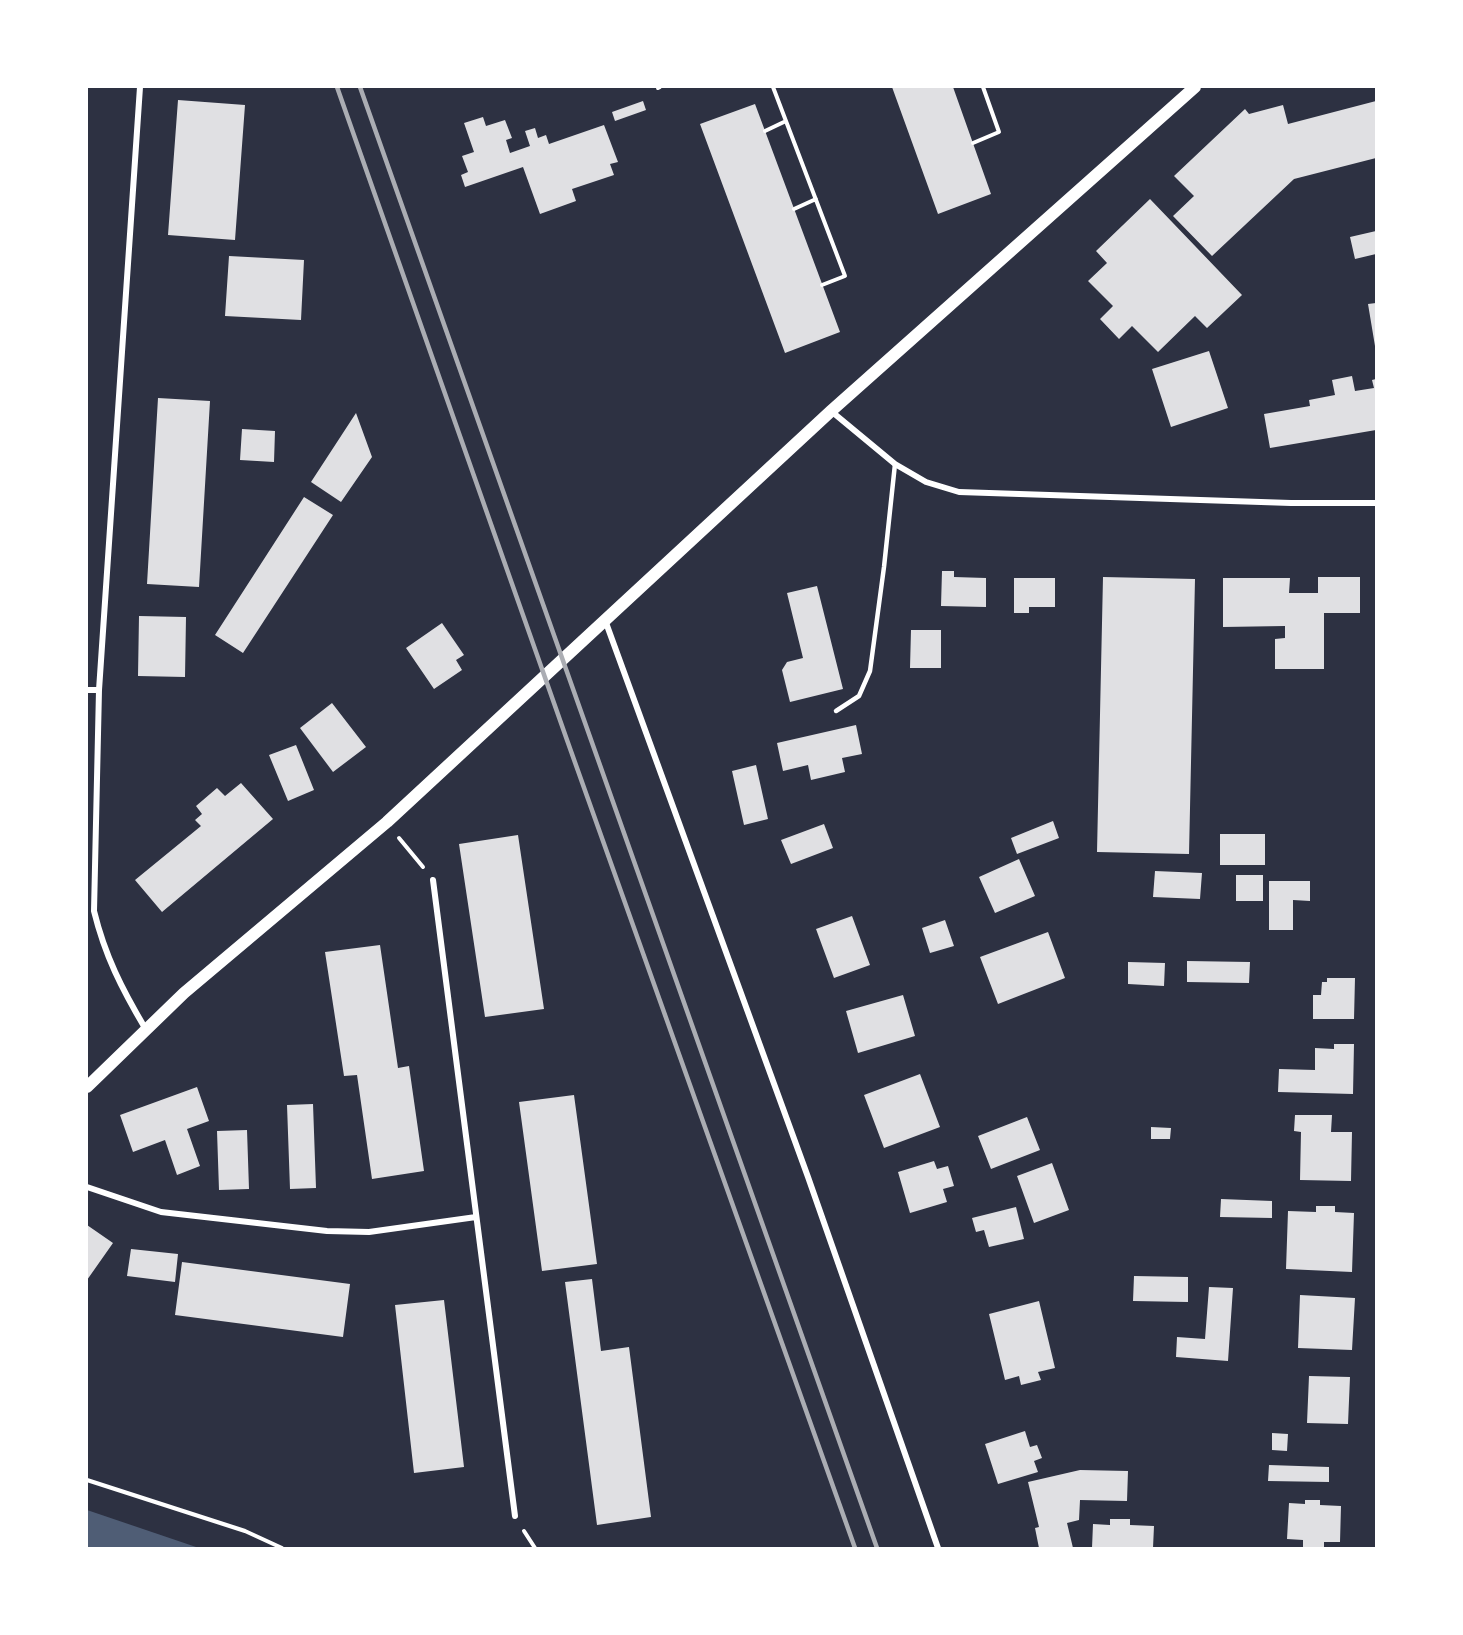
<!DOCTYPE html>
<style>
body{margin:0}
#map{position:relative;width:1463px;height:1635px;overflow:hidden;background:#2d3142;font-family:"DejaVu Sans",sans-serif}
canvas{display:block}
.frame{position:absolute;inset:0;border:88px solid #fff;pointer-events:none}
</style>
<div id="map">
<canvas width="1463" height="1635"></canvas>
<div class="frame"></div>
</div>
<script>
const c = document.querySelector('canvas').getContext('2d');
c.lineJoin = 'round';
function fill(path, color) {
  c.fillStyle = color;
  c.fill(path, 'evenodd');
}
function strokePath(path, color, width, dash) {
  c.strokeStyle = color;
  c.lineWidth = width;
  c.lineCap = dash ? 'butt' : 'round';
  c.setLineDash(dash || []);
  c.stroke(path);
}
const water = new Path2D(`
 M87,1510L199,1548H87Z`);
const building = new Path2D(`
 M892,87H953L991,194L938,214Z
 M178,100L245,105L235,240L168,235Z
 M643,101L646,110L615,121L612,112Z
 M1376,101V158L1294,179L1212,256L1173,216L1194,196L1174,176L1245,109L1249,114L1283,105L1288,124Z
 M755,104L840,332L785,353L700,124Z
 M483,117L486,126L505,120L512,138L506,140L510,153L530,146L525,131L535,128L538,138L546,135L549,144L604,125L618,162L610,164L614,175L572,189L576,201L540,214L523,167L465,187L461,175L468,172L462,156L474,152L464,123Z
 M1150,199L1242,295L1207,328L1195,316L1158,352L1132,326L1119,339L1100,319L1113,306L1088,281L1107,263L1096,251Z
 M1376,231V254L1355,259L1350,237Z
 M229,256L304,260L301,320L225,316Z
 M1376,303V346H1375L1368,304Z
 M1209,351L1228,408L1171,427L1152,369Z
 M1352,376L1355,391L1374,388L1372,380L1376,379V430L1270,448L1264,414L1310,406L1309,400L1335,395L1332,380Z
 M158,398L210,401L199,587L147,584Z
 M356,413L372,457L341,502L311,482Z
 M242,429L275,431L274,462L240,460Z
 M304,497L333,515L243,653L215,635Z
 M942,571H954V577L986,578V607L941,606Z
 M1103,577L1195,579L1189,854L1097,852Z
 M1318,577H1360V613H1324V669H1275V639L1285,638V626L1223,627V578H1290L1289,593H1318Z
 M1014,578H1055V607H1029V613H1014Z
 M817,586L843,689L790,702L782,670L787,662L803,658L787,593Z
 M139,616L186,617L185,677L138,676Z
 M442,623L464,655L456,660L462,670L434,689L406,648Z
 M911,630H941V668H910Z
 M332,703L366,747L333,772L300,728Z
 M856,725L862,754L842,758L845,772L811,780L808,765L783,771L777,743Z
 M296,745L314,790L288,801L269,755Z
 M756,765L768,819L744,825L732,771Z
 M241,783L273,819L162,912L135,880L201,826L195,820L202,814L196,806L217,788L225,796Z
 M1053,821L1059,838L1017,854L1011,838Z
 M824,824L833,848L791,864L781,840Z
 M1220,834H1265V865H1220Z
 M518,835L544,1009L485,1017L459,844Z
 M1019,859L1035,896L995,913L979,877Z
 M1155,871L1202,873L1200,899L1153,897Z
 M1236,875H1263V901H1236Z
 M1269,881H1310V901L1293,900V930H1269Z
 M852,916L870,965L834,978L816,929Z
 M945,920L954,946L930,953L922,928Z
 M1048,932L1065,978L998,1004L980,957Z
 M380,945L398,1068L409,1066L424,1171L372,1179L357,1075L344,1076L325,952Z
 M1187,961L1250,962L1249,983L1187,982Z
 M1128,962L1165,963L1164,986L1128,984Z
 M1327,978H1355L1354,1019H1313V995H1321L1322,982H1327Z
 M903,995L915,1036L858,1053L846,1011Z
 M1334,1044H1354L1353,1094L1278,1092L1279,1069L1315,1070V1048L1334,1049Z
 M920,1074L940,1127L884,1148L864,1095Z
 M197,1087L209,1121L187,1129L200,1166L177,1175L165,1140L133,1152L120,1115Z
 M574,1095L597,1264L542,1271L519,1102Z
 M313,1104L316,1188L290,1189L287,1105Z
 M1295,1115H1332L1331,1132H1352L1351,1181L1300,1180L1301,1132L1294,1131Z
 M1027,1117L1040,1150L991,1169L978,1136Z
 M1151,1127L1171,1128L1170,1139H1151Z
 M247,1130L249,1189L219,1190L217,1131Z
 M934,1161L937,1169L948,1166L954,1186L943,1189L947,1202L910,1213L898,1172Z
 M1052,1163L1069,1210L1034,1223L1017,1176Z
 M1221,1199L1272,1201V1218L1220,1217Z
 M1316,1206H1335V1212L1354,1213L1352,1272L1286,1269L1288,1211L1316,1212Z
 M1016,1207L1024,1239L989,1247L984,1230L976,1232L972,1218Z
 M87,1225L113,1243L87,1280Z
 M131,1249L178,1254L175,1282L127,1276Z
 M182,1262L350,1284L343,1337L175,1315Z
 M1134,1276L1188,1277V1302L1133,1301Z
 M592,1279L601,1351L629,1347L651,1517L597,1525L565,1282Z
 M1209,1287L1233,1288L1228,1361L1176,1357L1177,1337L1205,1339Z
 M1300,1295L1355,1298L1352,1350L1298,1348Z
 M444,1300L464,1467L414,1473L395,1305Z
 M1039,1301L1055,1368L1038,1372L1041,1380L1021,1385L1019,1376L1005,1380L989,1314Z
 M1309,1376L1350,1377L1348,1424L1307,1423Z
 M1025,1431L1030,1447L1037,1445L1042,1458L1034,1461L1038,1472L998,1484L985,1444Z
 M1272,1433L1288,1434L1287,1451L1272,1450Z
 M1269,1465L1329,1467V1482L1268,1481Z
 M1080,1470L1128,1471L1127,1501L1080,1500L1079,1520L1067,1523L1073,1548H1039L1035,1528L1039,1527L1028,1482Z
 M1305,1500H1320V1505L1341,1506L1340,1542H1324V1548H1303V1540L1287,1539L1289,1503L1305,1504Z
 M1110,1519H1130V1525L1154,1526L1153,1548H1092L1093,1524L1110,1525Z`);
const path = new Path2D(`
 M773,87L845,276L822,285
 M658,88L660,87
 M765,131L786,121
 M973,143L999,132L983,87
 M794,209L816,199
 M399,838L423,867
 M87,1480L245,1531L282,1548
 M524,1531L535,1548`);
const service = new Path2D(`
 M836,711L859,696L870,671L884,567L895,464`);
const minor = new Path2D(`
 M140,87L99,690L94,911C105,956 122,989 145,1028
 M831,411L895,464L926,482L959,492L1291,503H1376
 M605,620L808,1177L938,1548
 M87,690H99
 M433,880L515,1516
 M87,1187L161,1212L327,1231L369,1232L476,1217`);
const secondary = new Path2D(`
 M87,1087L184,993L387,822L831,411L1195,87`);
const rail = new Path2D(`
 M337,87L567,740L855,1548
 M360,87L877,1548`);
fill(water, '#4f5d75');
fill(building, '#e0e0e3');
strokePath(path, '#fff', 4);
strokePath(service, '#fff', 4.5);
strokePath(minor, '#fff', 6);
strokePath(secondary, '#fff', 12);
strokePath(rail, '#abadb3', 4.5);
</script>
